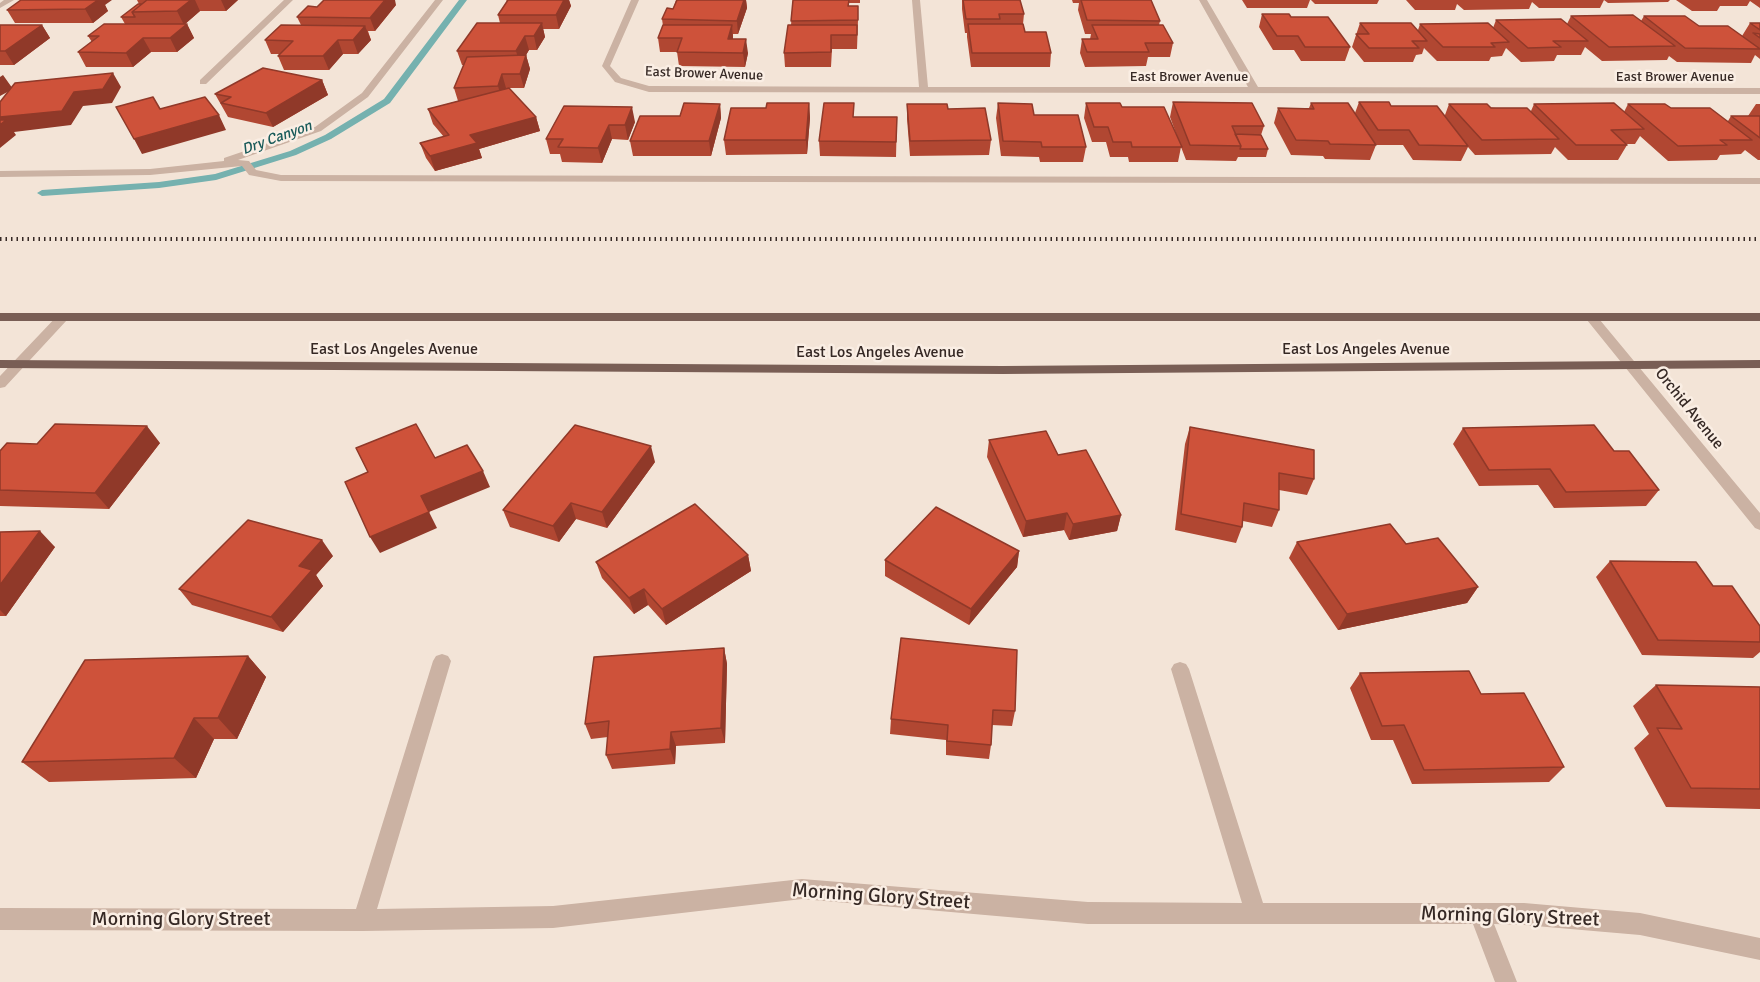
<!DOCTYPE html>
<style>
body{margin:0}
canvas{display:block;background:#f3e4d7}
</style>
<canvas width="1760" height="982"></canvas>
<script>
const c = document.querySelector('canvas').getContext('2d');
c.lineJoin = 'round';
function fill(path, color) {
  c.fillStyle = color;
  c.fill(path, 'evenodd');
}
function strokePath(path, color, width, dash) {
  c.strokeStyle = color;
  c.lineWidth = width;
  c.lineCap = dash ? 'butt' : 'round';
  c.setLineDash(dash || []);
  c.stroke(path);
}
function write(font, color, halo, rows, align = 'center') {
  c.font = font + ' Signika,sans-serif';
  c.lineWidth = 5;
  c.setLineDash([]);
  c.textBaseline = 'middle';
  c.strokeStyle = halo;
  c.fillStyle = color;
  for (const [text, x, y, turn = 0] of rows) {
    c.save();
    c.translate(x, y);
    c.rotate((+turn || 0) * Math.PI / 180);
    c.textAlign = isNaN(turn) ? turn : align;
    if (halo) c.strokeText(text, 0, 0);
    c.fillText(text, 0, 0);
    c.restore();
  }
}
const stream = new Path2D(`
 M459,0H467L390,103L331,139L296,155L216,180L159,188L42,196L37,193L42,190L159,182L215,174L290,151L325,135L384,99Z`);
const minor = new Path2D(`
 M4,0H14L0,8V3Z
 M284,0H293L206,84H200V80Z
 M435,0H443L368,97L321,131L238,160L249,161L256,170L281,175L1760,178V184L281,181L249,175L242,166L150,175L0,177V171L150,169L224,161V158L315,127L362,93Z
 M631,0H639L610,66L621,78L649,86L919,87L912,0H920L928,87H1248L1199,0H1207L1258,87L1760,88V94L649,92L615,82L602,66Z
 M63,313L67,314L69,317L67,320L5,387L0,388V376L59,314Z
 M1591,313L1595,314L1760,513V530L1755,528L1587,320L1585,317Z
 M442,654L448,656L451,661L377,909L553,906L802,879L1088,902L1242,903L1171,669L1174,664L1180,662L1186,664L1189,669L1263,903H1524L1640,913L1760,938V960L1640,935L1524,925L1494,924L1517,982H1495L1473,924H1088L802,899L553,928L363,931L0,930V908L356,909L433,661L436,656Z`);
const major = new Path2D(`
 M0,313H1760V321H0Z
 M0,360L1003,366L1760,360V368L1003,374L0,368Z`);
const rail = new Path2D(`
 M0,239H1760`);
const wall = new Path2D(`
 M137,0H238L226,11H200L185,24H187L194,38L177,52H151L133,67H86L78,52L92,42L88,36L125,24L121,17L139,4Z
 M506,0H569L571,6L559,29H543L545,37L537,50H529L526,55L530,69L524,88H509L536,117L540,131L479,149L482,158L435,171L426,158L420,143L444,137L433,124L428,109L458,101L454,88L464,65H462L457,51L500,23L498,15L507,1Z
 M676,0H746L747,8L738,34H733V39L748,53L745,67L679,66L677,52H660L658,38L663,26L662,19L673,9Z
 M793,0H860V3H849V6L858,20L857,49H832L831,67H785L784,53L791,25Z
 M962,0H1020L1024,14L1023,24L1025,32L1051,53L1050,67H971L967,37V33H965L962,9Z
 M1072,0H1151L1160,21L1159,25L1173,43L1170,57H1148L1146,66L1085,67L1080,53L1082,39H1090L1091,34H1085L1078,10L1079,3H1073Z
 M1242,0H1310L1307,8H1247Z
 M1311,0H1379L1377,4H1315Z
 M1383,0H1604L1600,8H1539L1532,2L1529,9L1464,10L1457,4L1455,10H1415L1406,0Z
 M1604,0H1670L1668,2L1608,3Z
 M1676,0H1760V8L1750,1L1747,6H1720L1717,11H1692Z
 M105,5L108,11L93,23H15L7,10Z
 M396,5L375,31H368L371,40L358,54H343L329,70H284L278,56L279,54H271L265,40L301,25L297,17Z
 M1262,14L1291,17L1350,47L1345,61H1301L1294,50H1273L1259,27Z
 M1571,16L1641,21L1644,16L1699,26L1742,36L1750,23H1760V59L1755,55L1751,63L1677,62L1669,56L1667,60L1602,61L1585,47L1581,55H1557L1554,61L1521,62L1506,48L1502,56L1491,57L1489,61H1437L1424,48L1422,54L1416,55L1413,62H1364L1352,47L1360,23L1418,30L1420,24L1493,28L1496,20L1567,24Z
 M0,25H42L50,38L14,65H0Z
 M322,80L328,95L273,127L228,117L215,94Z
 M1173,102L1264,126L1261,135L1268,149L1266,157H1238L1236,161L1186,160L1181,147L1178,162H1129L1128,157H1110L1106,142H1092L1084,118L1086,103L1122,107L1177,136L1170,117Z
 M1359,102L1391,106L1445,115L1449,104L1531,111L1534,104L1624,112L1628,104L1671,108L1728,121L1731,116H1748L1756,104H1760V160H1758L1745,150L1741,154L1720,155L1717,160L1668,161L1640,136L1635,144H1626L1627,145L1618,160H1568L1555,147L1551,154L1475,155L1468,147L1461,161L1413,160L1403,145H1376L1370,160L1325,159L1323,156L1291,155L1274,123L1278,108H1309L1311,103L1355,113Z
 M809,103L810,118L807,154L726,155L724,140Z
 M998,103L1034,115L1086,147L1083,162H1040L1039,157L1001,156L996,118Z
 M720,104L721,118L711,156H633L630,141L680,116Z
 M907,104L948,109L991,140L989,155L910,156L907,119Z
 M564,106L635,122L628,140L612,139L602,163L562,162L560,154H550L546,139Z
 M854,117H897L896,157L820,156L819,141Z
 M1190,427L1314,479L1307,495L1279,490V510L1272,527L1243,521L1242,527L1236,543L1175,530L1185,444Z
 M1463,428L1614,451L1659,490L1646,506L1554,508L1538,485L1479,486L1453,444Z
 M989,440L1058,455L1121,515L1117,531L1069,540L1064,530L1023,537L987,457Z
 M160,443L109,509L0,506V451L37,444Z
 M655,462L607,528L576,519L559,542L510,527L503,510Z
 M0,532L55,547L6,616H0Z
 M1297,542L1406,544L1478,587L1467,603L1338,630L1289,558Z
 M1019,551L1017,567L969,625L885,576V560Z
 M748,555L751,571L666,625L648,605L634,614L602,578L596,562Z
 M333,556L316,575L323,586L283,632L192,605L179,589Z
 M1610,561L1760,642V652L1753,658L1642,655L1596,577Z
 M901,638L1015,711L1012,726L992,725L991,745L989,759L946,755V740L890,734L891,719Z
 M724,648L727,664L725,743L676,746L675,764L612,769L606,755L608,737L591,739L585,724Z
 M248,656L266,677L237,739H214L196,778L49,782L22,762Z
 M1360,673L1481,694L1564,767L1549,782L1412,784L1393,740H1371L1350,688Z
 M1656,685L1760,687V809L1666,807L1634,748L1649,734L1633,706Z`);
const shadedWall = new Path2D(`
 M91,0H112L105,5L108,11L93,23L85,9Z
 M191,0H195L200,11L184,25L177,11Z
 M221,0H238L226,11Z
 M385,0H395L396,5L375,31L370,18Z
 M564,0H569L571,6L559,29L556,15Z
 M744,0H746L747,8L738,34L737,21Z
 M542,23L545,37L537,50L534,36Z
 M187,24L194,38L177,52L170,38Z
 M42,25L50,38L14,65L5,51Z
 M732,25L733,39H728Z
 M365,26L371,40L358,54L353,40Z
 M525,36L529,50L520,65L516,51Z
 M143,38L151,52L133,67L126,53Z
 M746,39L748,53L745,67L743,53Z
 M338,40L343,54L329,70L323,56Z
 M526,55L530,69L524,88L520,74Z
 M113,73L121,87L112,103L83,106L71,125L14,132L16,135L0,148V117L74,92Z
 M502,74L506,88L502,100L498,86Z
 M3,75L13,89L0,96V77Z
 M322,80L328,95L273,127L266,113Z
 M809,103L810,118L807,154L806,140Z
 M720,104L721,118L711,156L709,141Z
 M632,107L635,122L628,140L625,125Z
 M219,115L226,130L142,154L134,139Z
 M536,117L540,131L479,149L482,158L435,171L430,156L470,135Z
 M609,125L612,139L602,163L598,148Z
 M147,426L160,443L109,509L95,493Z
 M651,446L655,462L607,528L602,512Z
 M483,471L490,487L429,512L437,528L380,553L370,537L421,496Z
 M571,503L576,519L559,542L553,526Z
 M1067,513L1064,530L1023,537L1026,521Z
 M1121,515L1117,531L1069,540L1073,524Z
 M40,531L55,547L6,616L0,610V585Z
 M322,540L333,556L316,575L323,586L283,632L271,617L299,566Z
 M1019,551L1017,567L969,625L971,609Z
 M748,555L751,571L666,625L662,609Z
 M1478,587L1467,603L1338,630L1347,614Z
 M644,589L648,605L634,614L629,598Z
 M724,648L727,664L725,743L721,728Z
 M248,656L266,677L237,739L218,718Z
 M194,718L214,739L196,778L174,758Z
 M671,732L676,746L675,764L670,749Z`);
const building = new Path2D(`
 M21,0H98L85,9L7,10Z
 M147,0H191L177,11L132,12Z
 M324,0H385L370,18L297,17L308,6L317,7Z
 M508,0H564L556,15H498Z
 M677,0H744L737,21L662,19L667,8L673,9Z
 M793,0H849L848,6H858V20L791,21Z
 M963,0H1020L1024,14H999L1000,19H966Z
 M1081,0H1151L1160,21L1087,20Z
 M138,4H142L132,12L135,17H121Z
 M1262,14H1289L1291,17H1328L1350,47H1305L1298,36H1277Z
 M1633,15L1675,46L1609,47L1571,16Z
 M1644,16H1685L1699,26H1728L1760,49L1685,48Z
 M1561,19L1588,41H1553L1561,47L1528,48L1496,20Z
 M477,23H542L534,36H525L516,51H457Z
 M1360,23H1411L1427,41H1412L1419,48H1369L1356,34H1369Z
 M1488,23L1509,42L1491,43L1495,47H1443L1420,24Z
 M1750,23H1760V30Z
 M104,24H187L170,38H143L126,53L78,52L99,36H88Z
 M968,24H1023L1025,32H1046L1051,53H972Z
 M0,25H42L5,51H0Z
 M281,25L365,26L353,40H338L323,56H278L293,41L265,40Z
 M663,25H732L728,39H746L743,53L677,52L682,38H658Z
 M788,25H857V35H831V52L784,53Z
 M1092,25H1163L1173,43H1145L1149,52H1087L1082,39H1098Z
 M1753,33L1760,34V38Z
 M526,55L520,74H502L498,86L454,88L467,57Z
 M263,68L322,80L266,113L221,103L231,97L215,94Z
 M113,73L103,89L74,92L62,111L0,117V102L15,83Z
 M509,88L536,117L470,135L477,143L430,156L420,143L449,135L428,109Z
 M153,97L160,109L205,97L219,115L134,139L116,107Z
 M1173,102L1252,103L1264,126H1232L1241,146L1190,145Z
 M1359,102H1389L1391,106H1437L1468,146L1419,145L1409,130H1378Z
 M684,103L720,104L709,141H630L640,116H680Z
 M767,103H809L806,140H724L731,108H766Z
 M824,103H854L853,117H897L896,142L819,141Z
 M998,103L1032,104L1034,115H1078L1086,147H1042L1041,142L1003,141Z
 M1086,103H1120L1122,107H1164L1182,147H1132L1131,142H1113L1108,127H1094Z
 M1311,103H1348L1376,145L1330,144L1328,141L1296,140L1278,108L1314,109Z
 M1614,103L1644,129L1611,130L1627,145H1576L1534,104Z
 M907,104H947L948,109L985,108L991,140L910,141Z
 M1449,104H1487L1491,108H1527L1559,139L1482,140Z
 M1628,104H1665L1671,108H1710L1752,140H1720L1727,145L1678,146Z
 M564,106L632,107L625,125H609L598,148L558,147L563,139H546Z
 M1731,116H1760V138Z
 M0,120H6L0,125Z
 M1235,134L1261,135L1268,149H1240L1241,146Z
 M55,424L147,426L95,493L0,490V451L7,443L37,444Z
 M416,424L435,458L467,445L483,471L421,496L429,512L370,537L345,482L368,472L356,448Z
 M575,425L651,446L602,512L571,503L553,526L503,510Z
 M1594,425L1614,451H1629L1659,490L1566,492L1550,469L1489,470L1463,428Z
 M1190,427L1314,450V479L1279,473V510L1244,503L1242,527L1181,514Z
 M1046,431L1058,455L1086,450L1121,515L1073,524L1067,513L1026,521L989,440Z
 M695,504L748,555L662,609L644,589L629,598L596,562Z
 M936,507L1019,551L971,609L885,560Z
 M248,520L322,540L299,566L312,570L271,617L179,589Z
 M1390,524L1406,544L1438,538L1478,587L1347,614L1297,542Z
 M40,531L0,585V532Z
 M1610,561L1696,562L1713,586H1732L1760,626V642L1658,640Z
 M901,638L1017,650L1015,711L993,710L991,745L947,741L948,725L891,719Z
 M724,648L721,728L671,732L670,749L606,755L609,721L585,724L594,657Z
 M248,656L218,718H194L174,758L22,762L85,660Z
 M1469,671L1481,694L1524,693L1564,767L1424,770L1404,725L1382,726L1360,673Z
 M1656,685L1760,687V789L1691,788L1657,728L1682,729Z`);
const farStreetnames = [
 ["East Brower Avenue",704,74,2],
 ["East Brower Avenue",1189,77],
 ["East Brower Avenue",1675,77]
];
const farWaternames = [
 ["Dry Canyon",277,138,-20]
];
const streetNames = [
 ["East Los Angeles Avenue",394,350],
 ["East Los Angeles Avenue",1366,350],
 ["East Los Angeles Avenue",880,353],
 ["Orchid Avenue",1689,409,51]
];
const nearStreetnames = [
 ["Morning Glory Street",881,897,4],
 ["Morning Glory Street",1510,917,2],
 ["Morning Glory Street",181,920]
];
fill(stream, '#75b1af');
fill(minor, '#cbb2a3');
fill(major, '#795e55');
strokePath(rail, '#362925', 4, [1.5, 4]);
fill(wall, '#b14732');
fill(shadedWall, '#903929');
fill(building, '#ce523a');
strokePath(building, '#903929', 1.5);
write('14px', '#362925', '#faeee4', farStreetnames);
write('italic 15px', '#185a59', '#faeee4', farWaternames);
write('16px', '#362925', '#faeee4', streetNames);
write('20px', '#362925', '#faeee4', nearStreetnames);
</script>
